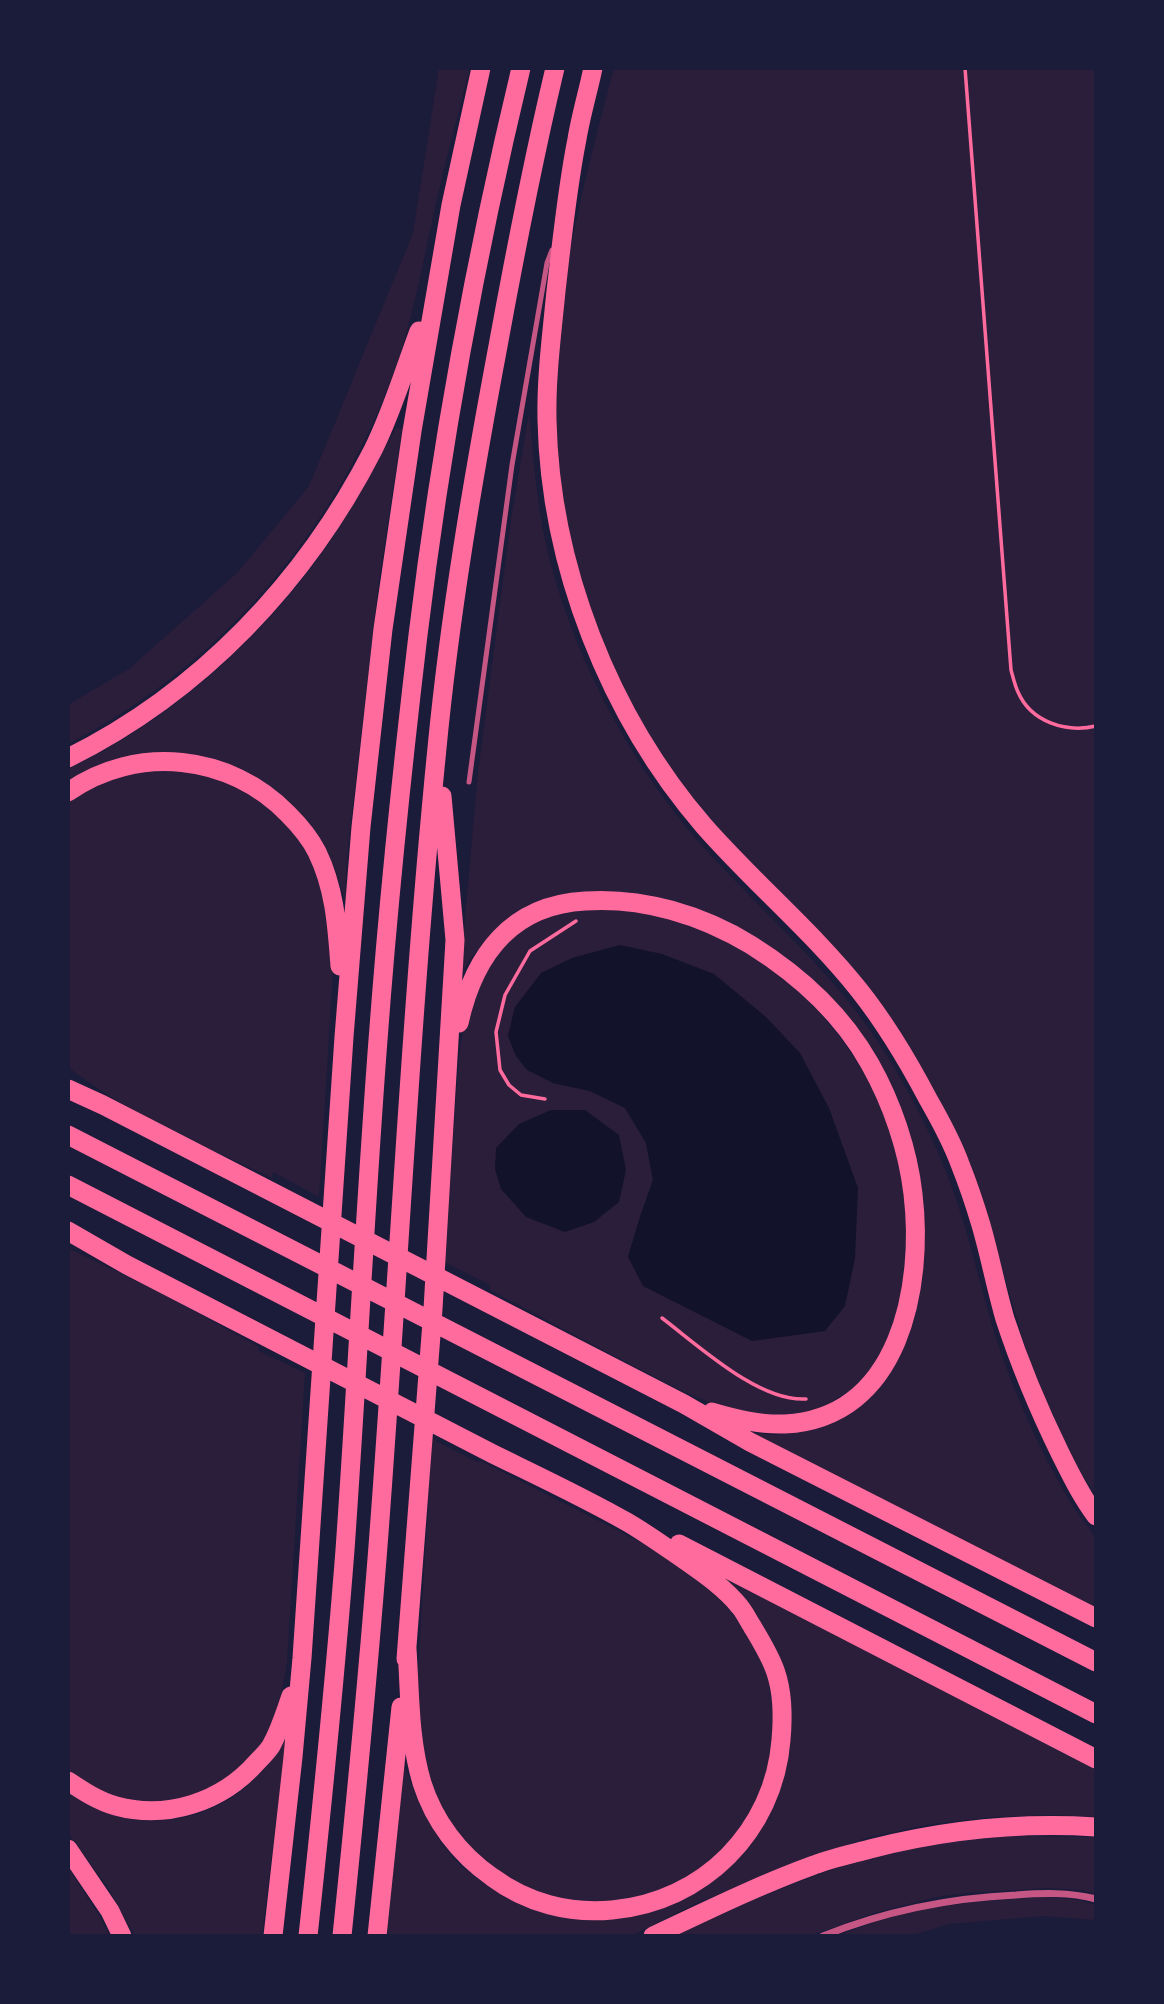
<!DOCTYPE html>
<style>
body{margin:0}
#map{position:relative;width:1164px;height:2004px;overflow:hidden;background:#1b1b3a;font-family:"IBM Plex Serif",serif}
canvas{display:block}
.frame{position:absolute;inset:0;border:70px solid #1b1b3a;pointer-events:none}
</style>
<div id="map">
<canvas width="1164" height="2004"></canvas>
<div class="frame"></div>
</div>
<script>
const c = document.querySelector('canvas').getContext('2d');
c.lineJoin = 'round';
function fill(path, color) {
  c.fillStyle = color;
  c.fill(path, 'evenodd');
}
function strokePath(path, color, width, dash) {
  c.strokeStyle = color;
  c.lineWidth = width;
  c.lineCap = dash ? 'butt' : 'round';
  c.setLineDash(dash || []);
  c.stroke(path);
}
const green = new Path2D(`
 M439,68H470C460,107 449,147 440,186C426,244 417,304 398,361C341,524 223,665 68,744V705L130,668L238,572L309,486L413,233Z
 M614,68H1096V1495L1081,1473L1051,1416L1029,1361L986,1212L938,1099L681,785C670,767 657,750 646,731C582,621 546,482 556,354C564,257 589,162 614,68Z
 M529,413C534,458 536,503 547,548C571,654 634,772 708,852C766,916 833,972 880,1045C915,1099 943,1156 962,1217C978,1271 990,1327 1011,1380C1024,1412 1037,1443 1054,1473C1061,1486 1069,1501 1078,1514C1084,1522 1094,1532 1096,1542C1099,1564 1096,1588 1096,1610L759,1441L754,1433L775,1435L792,1433L817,1426L887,1377L901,1354L912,1327L918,1300L912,1141L898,1100L879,1062L829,995L789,959L753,936L666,901L512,916C489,933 476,951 460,975L478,772L511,519Z
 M396,428L402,429L379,581L347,856L345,901L336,871L330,864L220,762L68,783V769C165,724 257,643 319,557C349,516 371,472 396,428Z
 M187,770L214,776L266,803L301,839L322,882L333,970L319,1197L273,1172L272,1178C203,1145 129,1115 68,1067V801L90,787L133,772Z
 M595,908C609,909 623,909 637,910C658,913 679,922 699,930C802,969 886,1071 903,1181C907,1210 906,1237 904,1266C902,1303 889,1359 860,1384C854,1390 845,1394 837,1398C832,1402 826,1407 819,1410C810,1414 782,1419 772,1418C713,1411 669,1384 618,1358C575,1335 533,1313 490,1290V1285L444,1262L459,1055L464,1025L482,972L516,933L541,918ZM515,1007L845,1306L628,1257L640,1217L653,1180L646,1143L625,1108L590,1091L553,1083L516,1056L508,1036Z
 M68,1248L163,1294L259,1347V1351L305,1373L287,1662C282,1690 278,1724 260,1748C231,1786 172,1810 126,1801C105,1797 86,1783 68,1772Z
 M432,1439L479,1463V1460L648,1546L685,1570L715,1594L743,1625L757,1651L768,1678L773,1712V1747L767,1776L755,1806L740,1831L711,1863L694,1875L652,1894L607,1903L567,1901L528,1889L491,1869L444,1817L423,1765L417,1686Z
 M724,1578L1096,1768V1817L1054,1815L991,1817L926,1825L866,1838L781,1869L697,1903L631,1936H385L402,1760L421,1807L441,1843L461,1866L482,1882L521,1904L613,1918L742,1854L790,1714Z
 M282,1739L286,1740L262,1936H135L108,1888L68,1833V1792C82,1800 96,1809 111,1814C157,1830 216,1817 251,1782C264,1769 273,1755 282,1739Z
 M1013,1836L1096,1837V1894L1082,1890L1046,1888L969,1893L936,1897L877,1912L809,1936H674C738,1907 802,1877 869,1858C916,1845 964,1840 1013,1836Z
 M68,1867L100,1917L110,1936H68Z
 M1047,1897L1080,1900L1096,1905V1920L1043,1916L949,1924L910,1936H837C851,1931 865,1925 879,1921C932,1904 991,1900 1047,1897Z`);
const water = new Path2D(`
 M620,945L662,954L714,974L766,1017L800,1053L829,1108L858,1188L855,1258L845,1306L825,1331L752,1341L643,1286L628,1257L640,1217L653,1180L646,1143L625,1108L590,1091L553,1083L527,1070L516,1056L508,1036L515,1007L541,973L572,958Z
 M551,1110H585L619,1135L626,1170L619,1202L594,1222L565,1232L526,1217L501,1189L495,1169L496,1148L519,1124Z`);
const path = new Path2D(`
 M965,68L1011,670C1013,677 1015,686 1018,692C1031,722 1066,733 1096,726
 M545,1099L521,1095L509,1085L500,1070L496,1032L505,995L530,951L576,921
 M662,1318C699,1346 759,1402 806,1399`);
const service = new Path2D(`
 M469,782L512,465L547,263L552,250`);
const minor = new Path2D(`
 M823,1936C885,1911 949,1898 1016,1895C1043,1893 1069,1892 1096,1899`);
const motorway = new Path2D(`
 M593,68C588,92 581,115 577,139C567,189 562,240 556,291C552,333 546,377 547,420C550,565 609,716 704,826C754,883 812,931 859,990C886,1024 908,1061 928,1099C940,1120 952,1142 960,1164C968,1184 975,1205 981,1225C990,1256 996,1288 1005,1319C1020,1365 1039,1410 1060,1453C1071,1475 1081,1496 1096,1516
 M68,758C201,692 306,581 373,450C392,412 404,371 419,331
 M68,792C137,744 230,754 288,814C299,825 310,838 317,852C335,889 337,926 340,966
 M459,1023C474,955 511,905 585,901C643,897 702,915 751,945C799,975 842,1014 870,1064C892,1103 908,1150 913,1194C924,1286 900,1418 785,1424C760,1425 736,1419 712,1412
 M68,1089L103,1105L684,1404L750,1442L1096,1618
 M68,1135L1096,1662
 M68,1185L1096,1714
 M68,1231L127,1265C249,1328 371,1391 493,1454C538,1476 583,1497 627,1522C646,1533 664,1546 683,1559C703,1573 725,1588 740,1607C745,1613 748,1620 752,1626C761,1641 771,1657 776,1673C783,1694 783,1718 781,1740C774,1831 703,1902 612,1910C569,1914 527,1903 492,1877C459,1854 434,1821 422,1783C409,1740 410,1693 407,1649
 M679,1544L1096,1759
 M406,1659L433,1309L455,940L442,796
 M68,1781C83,1791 98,1801 116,1806C167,1820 222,1802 257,1762C262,1757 267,1752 271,1746C280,1730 285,1713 291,1696
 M68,1849L110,1911L122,1936
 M273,1936L293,1757L302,1658L344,1037L361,827L383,629L412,431L451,205L481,68
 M308,1936C322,1807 335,1679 345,1550C357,1380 365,1210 378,1040C388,905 402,770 418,635C441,445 476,255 521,68
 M342,1936C355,1810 367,1685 377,1559C398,1289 410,1018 437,748C450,613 473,479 498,346C515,253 533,160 555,68
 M377,1936L401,1707
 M653,1936C706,1911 759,1885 814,1865C832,1858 851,1854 870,1849C944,1830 1019,1822 1096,1827`);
fill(green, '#2a1e3b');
fill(water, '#12122b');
strokePath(path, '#ff6b9d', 3.5);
strokePath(service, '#c65784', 5);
strokePath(minor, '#c65784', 7);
strokePath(motorway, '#ff6b9d', 19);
</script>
